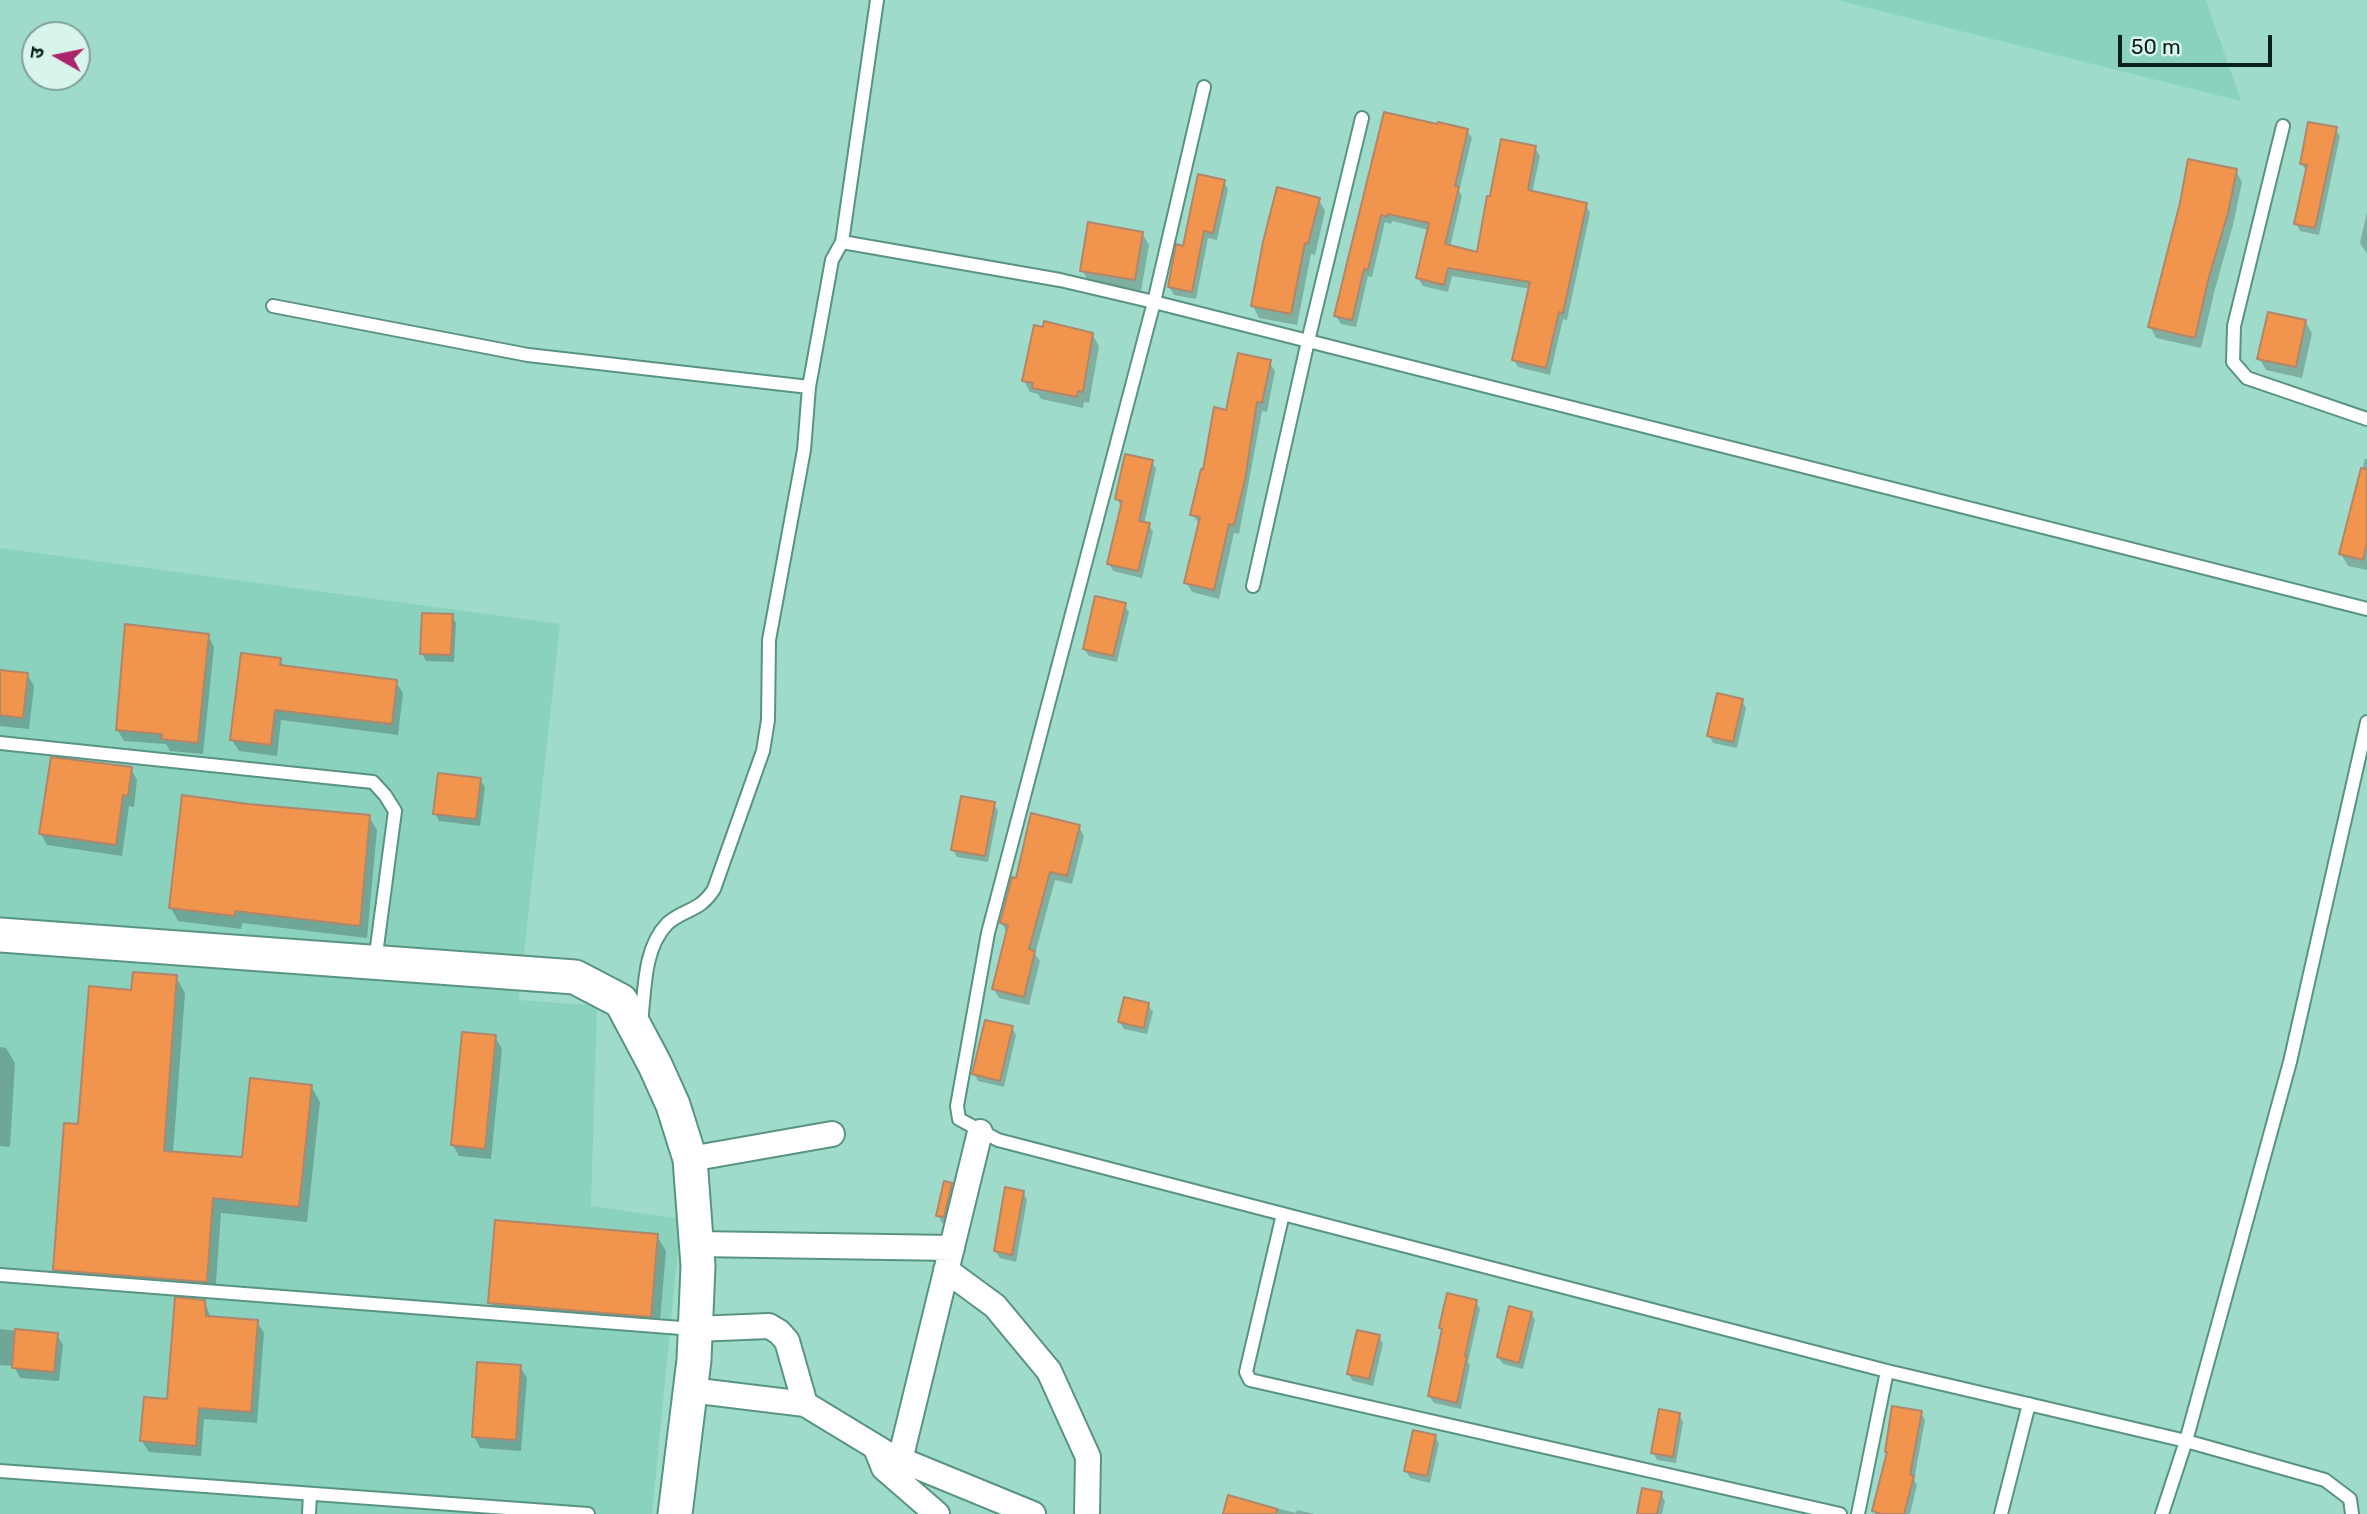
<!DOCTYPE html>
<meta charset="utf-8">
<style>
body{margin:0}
#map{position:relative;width:2367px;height:1514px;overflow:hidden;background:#9fdbca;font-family:Rubik,"Noto Sans Devanagari",sans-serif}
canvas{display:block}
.north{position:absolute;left:21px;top:21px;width:70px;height:70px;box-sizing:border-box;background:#d7f5ec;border:2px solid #84a098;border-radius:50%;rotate:279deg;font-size:19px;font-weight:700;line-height:28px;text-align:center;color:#07201a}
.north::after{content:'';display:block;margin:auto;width:24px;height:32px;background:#ab2368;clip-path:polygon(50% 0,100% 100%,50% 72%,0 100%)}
.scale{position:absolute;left:2118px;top:35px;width:154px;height:32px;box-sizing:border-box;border:4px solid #07201a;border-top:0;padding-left:9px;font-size:21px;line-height:24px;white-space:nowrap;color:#07201a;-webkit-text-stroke:5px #d7f5ec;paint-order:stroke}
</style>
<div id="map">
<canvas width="2367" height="1514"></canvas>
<div class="north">उ</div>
<div class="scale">50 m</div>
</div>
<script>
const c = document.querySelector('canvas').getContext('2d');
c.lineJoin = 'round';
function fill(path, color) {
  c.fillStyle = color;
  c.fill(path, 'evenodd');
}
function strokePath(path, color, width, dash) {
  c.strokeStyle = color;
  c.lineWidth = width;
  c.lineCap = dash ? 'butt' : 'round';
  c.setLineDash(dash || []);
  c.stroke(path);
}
const built = new Path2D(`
 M1837,0H2206L2241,101Z
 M0,548L560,624L519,1000L597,1006L591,1206L681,1219L652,1514H0Z`);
const shadow = new Path2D(`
 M1385,114L1467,131L1472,138L1459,191L1462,196L1450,247L1478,254L1491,198L1535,148L1540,156L1532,193L1586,205L1590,213L1567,320L1563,319L1550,375L1518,367L1514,360L1531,289L1452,276L1448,292L1423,286L1418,278L1429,230L1392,221L1391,224L1385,222L1372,277L1368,276L1356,327L1341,324L1336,316Z
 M2335,129L2340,136L2319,235L2300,231L2296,223L2306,171L2302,164Z
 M2236,171L2242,182L2233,225L2215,289L2201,348L2156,338L2150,326Z
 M1223,181L1228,189L1217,240L1208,238L1196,299L1174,295L1169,287L1185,248Z
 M1319,200L1325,211L1315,255L1311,254L1297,325L1259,318L1253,306Z
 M2367,212V254L2360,243Z
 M1142,233L1149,245L1141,291L1089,282L1082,270Z
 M2305,321L2312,333L2302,378L2266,370L2259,358Z
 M1092,334L1099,346L1089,403L1084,402L1083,408L1041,399L1038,394L1030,392L1024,381Z
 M1269,362L1275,371L1267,412L1262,411L1239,534L1234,533L1219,599L1192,592L1186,582L1200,525L1192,514L1205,472L1227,412Z
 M2365,459H2367V570L2348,566L2341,554Z
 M1152,462L1156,469L1144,524L1149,525L1153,532L1142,578L1113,571L1109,563L1121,506L1117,499Z
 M1124,605L1129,612L1117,662L1089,656L1084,649Z
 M452,616L456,623L454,662L426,661L422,654Z
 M208,635L214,647L203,754L170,751L166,744L124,741L117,729Z
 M280,660L285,668L396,682L403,693L398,735L281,720L277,756L239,751L232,740Z
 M0,671L27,674L34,686L29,729L0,726Z
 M1742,701L1746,708L1737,748L1713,743L1709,735Z
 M131,769L137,780L134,807L129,806L122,856L47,845L41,834Z
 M480,780L485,787L480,826L439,821L435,813Z
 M994,804L998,811L988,862L957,857L953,850Z
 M321,814L369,817L377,830L367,938L242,923L241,929L178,921L171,908Z
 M1079,827L1084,836L1072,884L1055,880L1035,954L1040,961L1029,1005L999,998L994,989L1007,933L1002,923L1017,880Z
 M176,977L185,993L173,1154L243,1159L311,1086L320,1102L307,1222L221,1213L215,1297L64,1286L55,1270L80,1126L133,992Z
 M1148,1005L1153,1012L1147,1034L1124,1029L1120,1022Z
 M1012,1028L1016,1035L1004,1087L978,1081L974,1074Z
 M495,1037L502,1049L491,1159L459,1156L453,1145Z
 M0,1047L6,1048L15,1063L10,1147L0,1146Z
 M951,1185L955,1192L948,1224L942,1223L938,1215Z
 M1023,1192L1027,1200L1016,1262L1000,1258L995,1251Z
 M657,1236L666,1251L659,1332L499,1318L490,1302Z
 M204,1301L211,1318L257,1322L264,1333L257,1423L204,1419L201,1456L149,1452L142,1441L169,1401Z
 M1476,1302L1480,1309L1468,1362L1470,1365L1461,1409L1434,1403L1429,1396L1443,1332L1441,1328Z
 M1531,1313L1535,1320L1523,1369L1503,1364L1498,1357Z
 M0,1329L57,1335L63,1345L59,1381L20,1378L14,1366L0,1365Z
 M1379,1337L1383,1344L1373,1386L1353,1381L1348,1374Z
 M520,1367L527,1378L521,1451L480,1448L474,1436Z
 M1921,1413L1925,1420L1914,1480L1917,1485L1910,1514H1875L1874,1511L1888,1454L1886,1451Z
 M1679,1415L1683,1422L1676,1463L1657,1460L1653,1452Z
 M1435,1436L1439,1444L1430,1483L1410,1478L1406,1471Z
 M1661,1494L1665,1501L1662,1514H1639Z
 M1268,1506L1296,1513L1297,1510L1315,1514H1225L1267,1508Z`);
const building = new Path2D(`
 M1384,112L1437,124L1438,122L1468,129L1455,186L1459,187L1445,244L1477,252L1487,196H1490L1501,139L1536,146L1528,190L1587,203L1563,313L1559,312L1546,368L1512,360L1530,282L1448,268L1444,285L1416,278L1429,223L1388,214L1387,217L1381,215L1368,270L1364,269L1352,320L1334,316Z
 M2308,122L2337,127L2315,228L2294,224L2307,165L2300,164Z
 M2188,159L2237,169L2228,213L2209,277L2195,338L2148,327L2180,203Z
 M1198,174L1225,180L1213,233L1204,231L1192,292L1168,287L1176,244L1183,246Z
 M1277,187L1320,198L1308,244L1305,243L1291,314L1251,306L1263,242Z
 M1088,222L1143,232L1135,280L1080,271Z
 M2268,312L2306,320L2296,367L2257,359Z
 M1044,321L1093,333L1083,392L1078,391L1077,397L1032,388L1033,383L1022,381L1034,325L1043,327Z
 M1238,353L1271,360L1262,403L1257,402L1245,480L1234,525L1229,524L1214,590L1184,583L1200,517L1190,515L1201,469L1203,470L1214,407L1226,410Z
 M1125,454L1153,460L1139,521L1150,523L1138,571L1107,564L1122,501L1115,499Z
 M2361,468L2367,469V543L2363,560L2339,554Z
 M1095,596L1126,603L1113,656L1083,649Z
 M422,613L453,614L451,655L420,654Z
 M125,624L209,634L198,743L161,739L162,734L116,730Z
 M241,653L281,658L280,665L397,680L392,724L275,710L271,745L230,740Z
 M0,670L28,673L23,718L0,715Z
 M1717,693L1743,699L1733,742L1707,736Z
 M51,757L132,767L128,796L123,795L116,845L39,834Z
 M438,773L481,778L476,819L433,814Z
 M182,795L248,804L370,815L360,926L235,911V916L169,908Z
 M961,796L995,802L985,856L951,850Z
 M1031,813L1080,825L1067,876L1050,872L1029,949L1035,951L1024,997L992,989L1008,925L1000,923L1012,877L1016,878Z
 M133,972L177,975L164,1151L242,1157L250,1078L312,1085L299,1207L213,1198L207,1282L53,1270L64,1123L78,1124L89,986L131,990Z
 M1124,997L1149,1003L1144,1028L1118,1022Z
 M985,1020L1013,1026L1000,1081L972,1074Z
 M462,1032L496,1035L485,1149L451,1145Z
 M944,1181L952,1183L944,1217L936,1216Z
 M1005,1187L1024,1191L1012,1255L994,1251Z
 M495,1220L658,1234L651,1317L488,1303Z
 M1447,1293L1477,1300L1465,1356H1467L1457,1403L1428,1396L1442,1329L1439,1328Z
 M175,1297L205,1300L206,1316L258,1320L251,1412L199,1408L196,1446L140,1441L144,1397L167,1399Z
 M1509,1306L1532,1312L1519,1363L1497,1357Z
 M15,1329L58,1333L54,1372L12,1368Z
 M1357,1330L1380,1335L1369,1379L1347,1374Z
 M477,1362L521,1365L516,1440L472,1437Z
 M1892,1406L1922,1411L1910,1475L1914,1476L1904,1514H1882L1872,1511L1887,1452H1885Z
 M1659,1409L1680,1413L1673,1457L1651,1453Z
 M1413,1430L1436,1435L1427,1476L1404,1471Z
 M1642,1488L1662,1492L1657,1514H1637Z
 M1228,1495L1277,1509L1276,1514H1223Z`);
const lane = new Path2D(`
 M1204,87L1154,302L988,933L957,1106L959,1119L998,1140L1887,1371L2186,1441L2325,1480L2350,1499L2352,1514
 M2283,126L2234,326L2233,362L2247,378L2367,419
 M842,242L877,0
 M273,306L528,355L809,387
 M1253,586L1308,341L1362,118
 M0,743L373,782L385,795L395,811L375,962
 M641,1023C645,991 643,949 667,924C683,909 700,912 714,889L763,751L768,720L769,640L804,450L809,387L832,260L842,242L1060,280L1154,302L2367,609
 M1283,1214L1246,1372L1250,1380L1840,1514
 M0,1275L694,1329
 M0,1471L588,1514
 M309,1514L310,1494
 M1858,1514L1887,1371
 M2001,1514L2029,1404
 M2162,1514L2186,1441L2290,1062L2367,722`);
const street = new Path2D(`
 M690,1159L832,1134
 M697,1244L952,1248
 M946,1270L995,1306L1049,1371L1088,1457L1087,1514
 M695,1329L769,1326L779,1332L787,1341L805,1404
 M690,1390L805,1404L889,1455L1033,1514
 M876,1448L884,1468L937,1514
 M900,1460L980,1132`);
const secondary = new Path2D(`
 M0,935L575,977L621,1001L655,1065L673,1105L690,1159L698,1266L694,1360L675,1514`);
fill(built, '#8ad1be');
fill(shadow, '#0003');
fill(building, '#f1944e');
strokePath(building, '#b1866a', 2);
strokePath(lane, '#589383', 16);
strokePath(street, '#589383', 28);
strokePath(secondary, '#589383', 37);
strokePath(lane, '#fff', 12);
strokePath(street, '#fff', 24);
strokePath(secondary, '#fff', 33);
</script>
